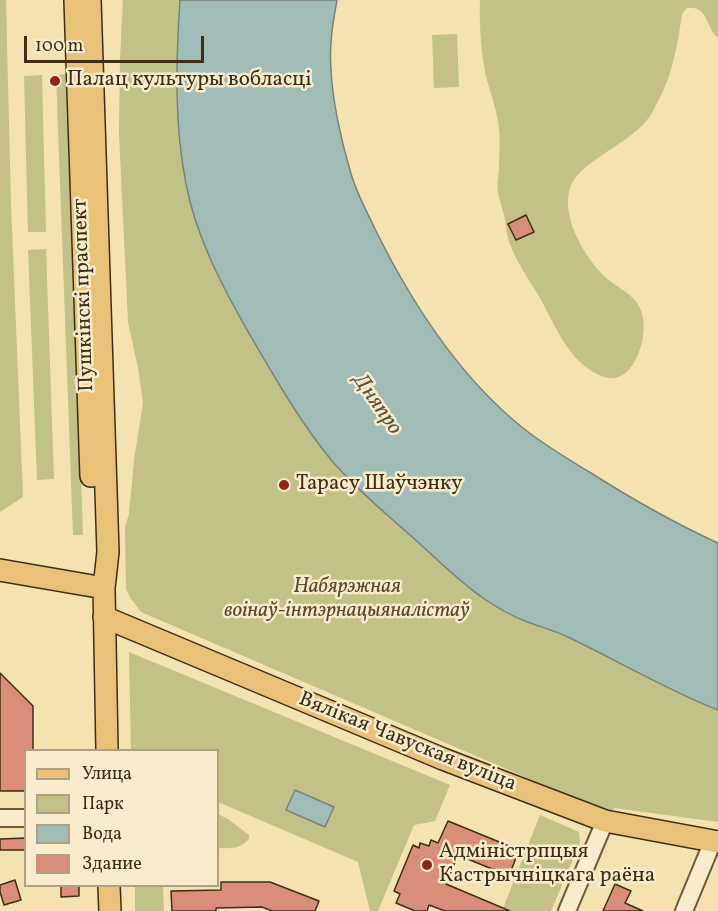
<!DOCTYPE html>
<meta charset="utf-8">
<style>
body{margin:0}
#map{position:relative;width:718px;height:911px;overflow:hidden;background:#f4e2b1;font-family:Vollkorn,serif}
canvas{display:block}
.legend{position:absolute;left:24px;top:749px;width:195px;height:138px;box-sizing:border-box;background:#f8eccc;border:2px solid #aea083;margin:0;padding:8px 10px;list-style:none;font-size:18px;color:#3f2e16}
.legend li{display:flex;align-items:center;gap:12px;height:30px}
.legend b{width:30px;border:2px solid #aea083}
.scale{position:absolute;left:24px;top:36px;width:180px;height:27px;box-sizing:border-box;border:3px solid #3f2e16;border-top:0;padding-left:8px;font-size:18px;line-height:21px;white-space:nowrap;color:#3f2e16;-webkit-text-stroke:4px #f8eccc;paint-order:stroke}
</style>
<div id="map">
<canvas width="718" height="911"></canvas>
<ul class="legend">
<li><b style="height:8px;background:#eac178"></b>Улица</li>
<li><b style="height:16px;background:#c2c187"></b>Парк</li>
<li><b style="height:16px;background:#a1bbb7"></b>Вода</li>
<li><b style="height:16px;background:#da8e77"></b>Здание</li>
</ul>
<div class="scale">100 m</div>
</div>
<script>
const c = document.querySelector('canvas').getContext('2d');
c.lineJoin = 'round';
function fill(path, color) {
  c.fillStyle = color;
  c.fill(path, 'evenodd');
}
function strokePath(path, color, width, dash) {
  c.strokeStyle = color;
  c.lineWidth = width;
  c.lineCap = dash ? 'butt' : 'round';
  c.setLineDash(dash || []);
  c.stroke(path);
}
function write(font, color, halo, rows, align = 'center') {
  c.font = font + ' Vollkorn,serif';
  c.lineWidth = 5;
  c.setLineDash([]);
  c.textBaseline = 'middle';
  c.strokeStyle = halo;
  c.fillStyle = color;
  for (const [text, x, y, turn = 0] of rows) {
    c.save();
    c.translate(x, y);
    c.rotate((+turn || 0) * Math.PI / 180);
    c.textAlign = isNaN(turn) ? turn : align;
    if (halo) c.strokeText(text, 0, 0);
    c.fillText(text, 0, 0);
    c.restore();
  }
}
const green = new Path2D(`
 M0,0H6L11,204L23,497L0,512Z
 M123,0H180C176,61 174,124 186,184C195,235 222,285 248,330C274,375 299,421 332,461C358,491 390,517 420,544C441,563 462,584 486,600C512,618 542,624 570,638C620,661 667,690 718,710V822L614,808L612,811L584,804L583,802L141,612C136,605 129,597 126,589L125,527L129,514L134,460L143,403L138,368L128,322L119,133L120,58Z
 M480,0H718V38C705,27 709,6 687,8L682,14C677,47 673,75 656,105C653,110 651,116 647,120C629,144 579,161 570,188C561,216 583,254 602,274C612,285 629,291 637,303C648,319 644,343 636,359C627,375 617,383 599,375C568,361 555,325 540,298C529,280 516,261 509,242C507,235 506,227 505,219C503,211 500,202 498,193C497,186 498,178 499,170C499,154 501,137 498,121C495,105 490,91 486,77C481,52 479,25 480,0Z
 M457,34L459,87L434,88L432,35Z
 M68,74L83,535H73L56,75Z
 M42,75L46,232H28L24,76Z
 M46,249L54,479L37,480L28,250Z
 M129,652L450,785L435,821L414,825L378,911H370L358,862L218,802V750H131Z
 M218,814L228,819L249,835V839C239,850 231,848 218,848Z
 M540,815L579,832L580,843L551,911H502Z
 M135,886H163L164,911H135Z`);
const water = new Path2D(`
 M180,0H337C333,22 329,45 331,68C332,99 341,140 350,170C355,190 366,210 375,229C411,302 458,376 523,428C544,445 568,459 591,473C632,499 674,523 718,543V710C667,690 620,662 570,638C556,631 540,627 525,621C511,616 498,608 486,600C462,584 441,563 420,544C390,517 358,491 332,461C300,422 275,378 250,335C223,288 196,237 186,184C174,124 176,60 180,0Z
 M295,790L334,807L325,827L286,810Z`);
const building = new Path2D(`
 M526,215L534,232L516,240L508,224Z
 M0,673L33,706V750H26V791H0Z
 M448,821L519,850L509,876L458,855L446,884L510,911H445L429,905L427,911H415L396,903L400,894L394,891L413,845L419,848L420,843L429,846L431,840L438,843Z
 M26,838V850H0V839Z
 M15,880L21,900L4,905L0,892V885Z
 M221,882H270L319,901L315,911H272L262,907L216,908V911H172L171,891L221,890Z
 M615,884L631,891L625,903L643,911H603Z
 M61,885H79V896L61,897Z`);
const minor = new Path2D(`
 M0,818H26
 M567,911L605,821
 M684,911L713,841`);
const major = new Path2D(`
 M75,0L91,476
 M90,0L108,552L104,588L107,750
 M0,570L104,588
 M104,617L443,759L605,821L718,842
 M109,886L110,911`);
const markers = [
 [55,81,6,"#8f2418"],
 [284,485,6,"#8f2418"],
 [427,865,6,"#8f2418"]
];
const poiNames = [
 ["Палац культуры вобласці",67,81],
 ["Тарасу Шаўчэнку",296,485],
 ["Адміністрпцыя",439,853],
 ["Кастрычніцкага раёна",439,877]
];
const streetNames = [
 ["Пушкінскі праспект",85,295,-92],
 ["Вялікая Чавуская вуліца",407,743,22]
];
const parkNames = [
 ["Набярэжная",347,588],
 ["воінаў-інтэрнацыяналістаў",347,612]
];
const waterNames = [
 ["Дняпро",376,405,55]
];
fill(green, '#c2c187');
fill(water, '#a1bbb7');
strokePath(water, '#7a8377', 1.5);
fill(building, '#da8e77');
strokePath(building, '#3f2e16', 1.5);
strokePath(minor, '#6c5b3d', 20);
strokePath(major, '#3f2e16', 24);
strokePath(minor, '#f8eccc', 16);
strokePath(major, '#eac178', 21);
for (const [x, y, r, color] of markers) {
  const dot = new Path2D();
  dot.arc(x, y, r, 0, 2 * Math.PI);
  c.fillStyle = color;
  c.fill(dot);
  strokePath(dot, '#f8eccc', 2);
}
write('21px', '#3f2e16', '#f8eccc', poiNames, 'left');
write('21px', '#3f2e16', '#f8eccc', streetNames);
write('italic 21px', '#594b2d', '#f8eccc', parkNames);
write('italic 22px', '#58513e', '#f8eccc', waterNames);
</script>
